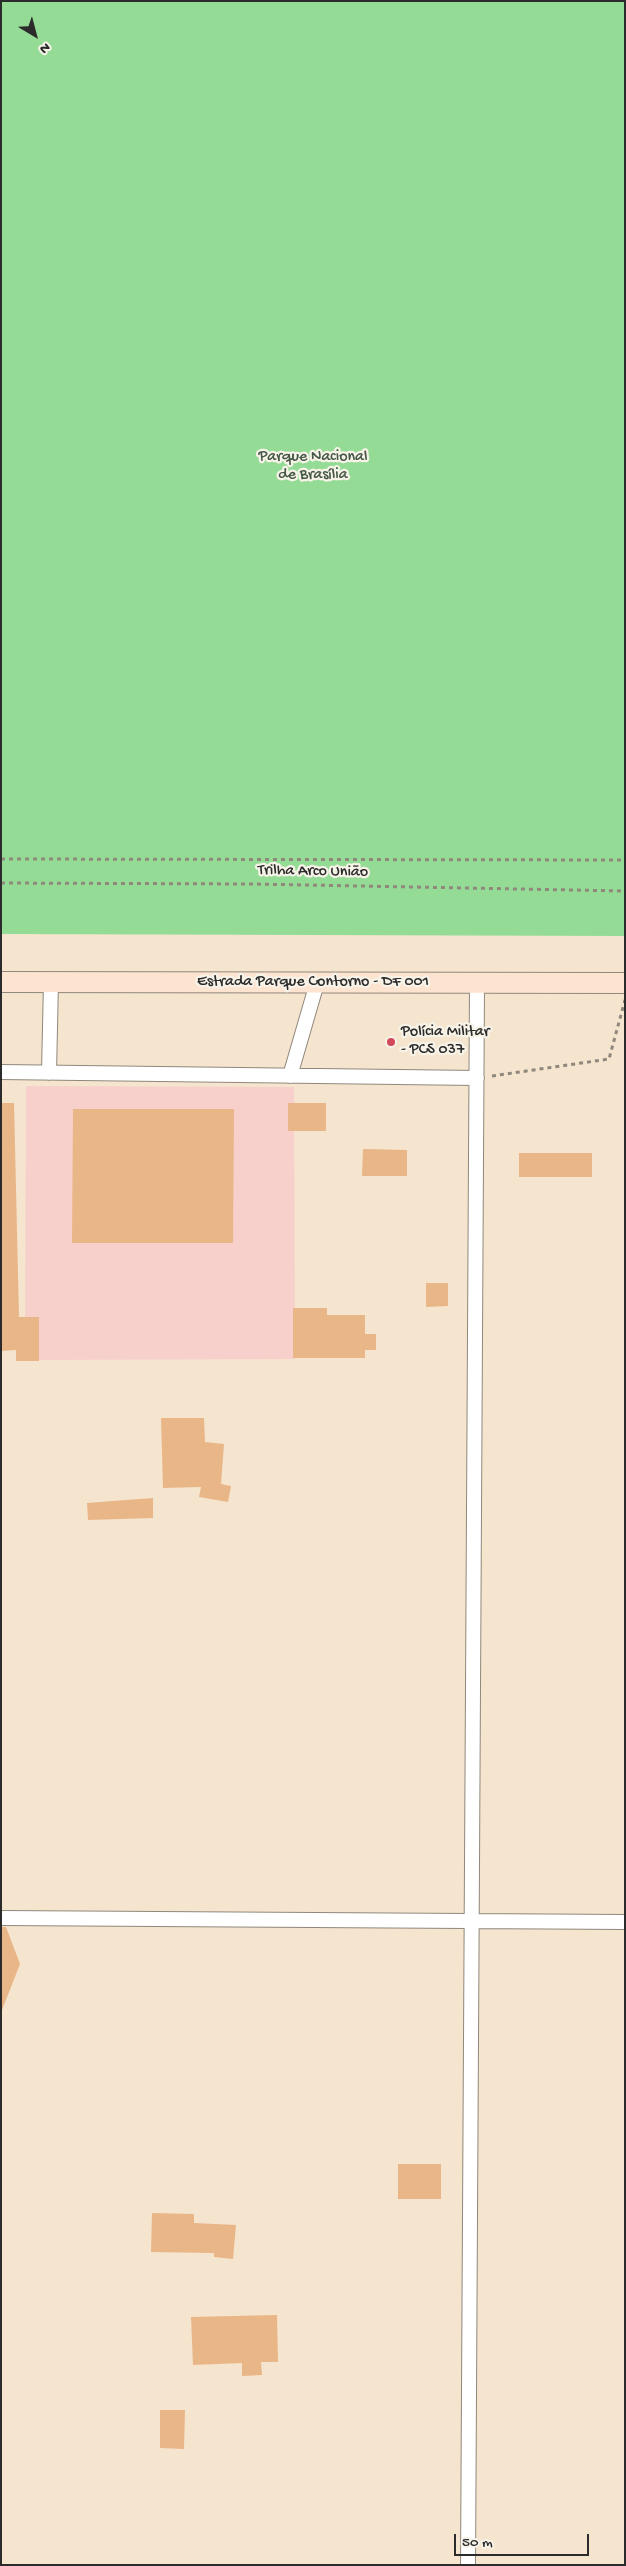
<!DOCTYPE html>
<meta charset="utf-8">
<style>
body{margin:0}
#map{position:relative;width:626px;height:2566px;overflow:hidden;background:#f5e4ce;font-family:"Gochi Hand",sans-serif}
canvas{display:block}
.frame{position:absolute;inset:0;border:2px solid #2b2b2b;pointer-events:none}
.north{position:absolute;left:10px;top:10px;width:50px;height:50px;-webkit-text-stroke:4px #f7f3e8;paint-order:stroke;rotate:143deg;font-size:14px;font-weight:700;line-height:20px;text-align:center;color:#2b2b2b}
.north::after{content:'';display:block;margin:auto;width:18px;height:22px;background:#2b2b2b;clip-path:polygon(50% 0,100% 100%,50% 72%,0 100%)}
.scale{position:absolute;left:454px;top:2534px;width:135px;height:22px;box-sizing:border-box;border:2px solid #2b2b2b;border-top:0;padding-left:6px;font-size:15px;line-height:18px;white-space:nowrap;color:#2b2b2b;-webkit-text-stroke:4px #f7f3e8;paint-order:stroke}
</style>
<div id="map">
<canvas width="626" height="2566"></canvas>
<div class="frame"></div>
<div class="north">N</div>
<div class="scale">50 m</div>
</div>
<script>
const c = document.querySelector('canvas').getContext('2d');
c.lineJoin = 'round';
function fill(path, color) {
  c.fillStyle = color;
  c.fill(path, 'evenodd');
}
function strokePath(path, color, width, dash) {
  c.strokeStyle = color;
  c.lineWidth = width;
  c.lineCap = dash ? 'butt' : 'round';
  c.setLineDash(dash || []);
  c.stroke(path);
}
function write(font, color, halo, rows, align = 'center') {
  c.font = font + ' "Gochi Hand",sans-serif';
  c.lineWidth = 4.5;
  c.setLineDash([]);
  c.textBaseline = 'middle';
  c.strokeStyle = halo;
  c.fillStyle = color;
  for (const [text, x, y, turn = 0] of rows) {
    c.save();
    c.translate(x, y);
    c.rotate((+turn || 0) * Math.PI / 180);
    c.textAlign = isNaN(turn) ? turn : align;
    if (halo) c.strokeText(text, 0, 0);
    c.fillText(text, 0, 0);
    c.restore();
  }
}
const built = new Path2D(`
 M26,1086L294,1087L295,1359L25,1360Z`);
const green = new Path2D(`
 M1,1H625V936L1,934Z`);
const building = new Path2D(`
 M1,1103H14L19,1317H39V1361H16V1350L1,1351Z
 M288,1103H326V1131H288Z
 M73,1109H234L233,1243H72Z
 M363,1149L407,1150V1176H362Z
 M519,1153H592V1177H519Z
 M426,1283H448V1306L426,1307Z
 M293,1308H327V1315H365V1334H376V1350H365V1358H293Z
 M161,1418H204L205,1442L224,1444L221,1484L231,1486L228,1502L199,1497L201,1487L163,1488Z
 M153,1498V1518L88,1520L87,1503Z
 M1,1927H6L20,1964L2,2010Z
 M398,2164H441V2199H398Z
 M152,2213L194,2214V2223L236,2225L233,2259L214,2257V2253L151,2252Z
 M277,2315L278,2362H261L262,2375L242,2376V2363L193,2365L191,2317Z
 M160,2410H185L184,2449L160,2448Z`);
const path = new Path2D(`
 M1,859L625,860
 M1,883L252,884L625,891
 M492,1076L609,1059L625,1000`);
const street = new Path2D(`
 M1,1072L477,1078
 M49,1073L51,982
 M290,1076L317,983
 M1,1918L625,1922
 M468,2565L477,983`);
const secondary = new Path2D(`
 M1,982L625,983`);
const markers = [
 [391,1042,5,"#d1495b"]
];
const parkNames = [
 ["Parque Nacional",313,458],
 ["de Brasília",313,476]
];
const streetNames = [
 ["Trilha Arco União",313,872,1],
 ["Estrada Parque Contorno - DF 001",313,983]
];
const poiNames = [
 ["Polícia Militar",401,1033],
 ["- PCS 037",401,1051]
];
fill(built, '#f7d0cb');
fill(green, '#94dc96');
fill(building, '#e9b687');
strokePath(street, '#90887c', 16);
strokePath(secondary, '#90887c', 22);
strokePath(path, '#90887c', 3, [4, 4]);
strokePath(street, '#fff', 14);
strokePath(secondary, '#fde4d0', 20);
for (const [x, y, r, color] of markers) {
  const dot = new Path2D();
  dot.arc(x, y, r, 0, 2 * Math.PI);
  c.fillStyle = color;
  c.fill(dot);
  strokePath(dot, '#f7f3e8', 2);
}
write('16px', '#455746', '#f7f3e8', parkNames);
write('16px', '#2b2b2b', '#f7f3e8', streetNames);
write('16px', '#2b2b2b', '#f7f3e8', poiNames, 'left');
</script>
